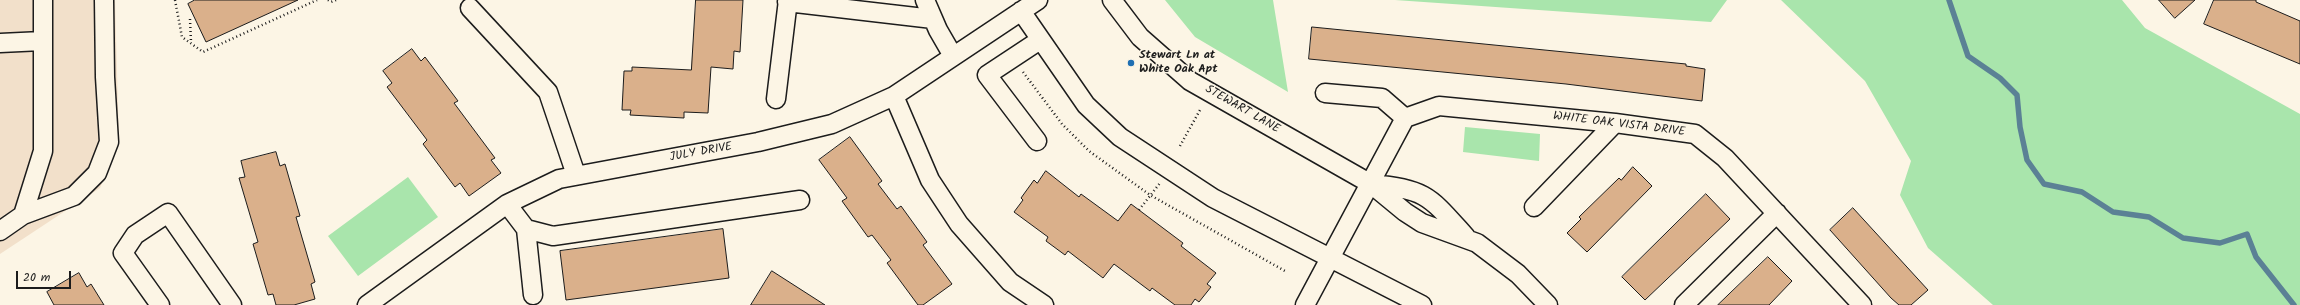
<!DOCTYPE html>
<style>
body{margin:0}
#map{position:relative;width:2300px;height:305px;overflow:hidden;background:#fcf5e5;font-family:Kalam,sans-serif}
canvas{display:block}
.scale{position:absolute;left:16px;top:271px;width:55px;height:18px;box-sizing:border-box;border:2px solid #1c1c1c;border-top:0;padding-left:5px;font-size:12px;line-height:14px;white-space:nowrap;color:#1c1c1c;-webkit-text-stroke:3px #fcf5e5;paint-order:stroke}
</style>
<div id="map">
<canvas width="2300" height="305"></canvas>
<div class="scale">20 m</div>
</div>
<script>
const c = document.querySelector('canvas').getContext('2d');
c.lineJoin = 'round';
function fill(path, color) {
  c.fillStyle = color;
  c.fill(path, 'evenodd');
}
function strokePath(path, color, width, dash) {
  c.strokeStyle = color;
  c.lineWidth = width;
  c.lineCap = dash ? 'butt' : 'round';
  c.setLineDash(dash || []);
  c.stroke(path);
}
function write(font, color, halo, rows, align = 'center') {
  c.font = font + ' Kalam,sans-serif';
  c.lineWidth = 3;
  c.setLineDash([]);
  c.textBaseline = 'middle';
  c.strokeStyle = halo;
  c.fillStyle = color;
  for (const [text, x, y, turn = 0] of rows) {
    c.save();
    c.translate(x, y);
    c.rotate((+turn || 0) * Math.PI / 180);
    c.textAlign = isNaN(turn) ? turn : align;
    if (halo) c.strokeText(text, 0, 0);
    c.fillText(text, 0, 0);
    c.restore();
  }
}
const built = new Path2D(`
 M0,0H115L119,143L100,188L0,254Z`);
const green = new Path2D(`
 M1165,0H1273L1288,92L1195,37Z
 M1395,0H1727L1711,22Z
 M1781,0H2122L2145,28L2300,114V305H1993L1928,248L1900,195L1911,161L1865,81Z
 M1465,127L1540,134L1539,161L1463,152Z
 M408,177L438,217L358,276L328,236Z`);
const stream = new Path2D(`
 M1949,0L1968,56L2000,78L2017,95L2020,127L2027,160L2044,184L2082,192L2113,212L2149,217L2183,238L2220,243L2247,234L2256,257L2294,305`);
const building = new Path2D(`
 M195,0H298L206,42L188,4Z
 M696,0H743L740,52L734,51L733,69L711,67L708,113L684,112V118L630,115L631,110H622L624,71H632V67L691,70Z
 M2159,0H2195L2175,18Z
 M2214,0H2256V2L2300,21V64L2204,24Z
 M1312,27L1686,64V66L1705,69L1702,101L1566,84L1309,59Z
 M412,49L421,61L425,57L458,101L454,103L495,158L491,160L501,173L469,196L460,183L455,187L423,144L427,140L387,87L392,83L383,71Z
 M850,137L882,181L878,184L897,209L901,206L927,242L923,245L952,284L923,305H918L887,263L891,260L872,235L868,237L842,201L847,198L819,160Z
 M276,152L280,166L285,164L300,216L296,217L315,282L311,284L315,299L294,305H276L273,294L268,295L253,244L258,242L239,178L245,177L241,161Z
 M1633,167L1652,186L1587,252L1567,233L1581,219L1579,217L1619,178L1621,180Z
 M1046,171L1079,197L1081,194L1118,221L1131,204L1183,243L1181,246L1216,273L1207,284L1211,287L1199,302L1195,299L1191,305H1175L1152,288L1150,291L1114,264L1103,278L1068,251L1065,255L1046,241L1048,237L1014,212L1023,200L1021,198L1034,180L1037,183Z
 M1706,194L1730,219L1645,300L1622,277Z
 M1853,208L1928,290L1911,305H1899L1891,298L1830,230Z
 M723,229L729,278L566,300L560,251Z
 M1768,257L1792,281L1769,305H1718Z
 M772,271L825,305H751Z
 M79,273L87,287L91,284L104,305H54L47,292Z`);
const path = new Path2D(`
 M175,0L182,37L203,52L317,0
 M328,0L331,2L336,0
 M190,19L191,42
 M1023,72L1062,124L1089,151L1150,195L1285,271
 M1180,146L1200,110
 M1139,210L1160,183`);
const minor = new Path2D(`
 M925,0L938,30L953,56
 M1112,0L1140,37L1190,81L1371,184L1405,212L1422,223L1477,243L1518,274L1548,305
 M787,2L933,19
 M470,8L548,92L576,175
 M1021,11L1086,105L1120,137L1213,198L1422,305
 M0,43L42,41
 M1325,93L1382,98L1405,118
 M894,96L930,180L959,224L1010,282L1044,305
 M776,99L788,0
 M1037,141L987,75L1040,40
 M1371,184C1427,189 1430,197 1466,237
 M507,204L526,229L553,236L800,200
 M1534,207L1615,123
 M23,215L74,196L97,173L109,142L105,77L104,0
 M526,229L533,295
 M0,231L23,215L43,151V0
 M160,305L123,253L135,235L168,213L232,305
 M367,305L507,204L559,179L758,142L832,124L894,96L1038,0
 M1305,305L1405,118L1439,106L1615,123L1695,134L1725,158L1862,305
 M1684,305L1777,213`);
const markers = [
 [1131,63,4,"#1f6fb2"]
];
const poiNames = [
 ["Stewart Ln at",1139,56],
 ["White Oak Apt",1139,70]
];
const streetNames = [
 ["STEWART LANE",1242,110,30],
 ["WHITE OAK VISTA DRIVE",1619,125,7],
 ["JULY DRIVE",701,153,-10]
];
fill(built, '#f2e0ca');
fill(green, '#a9e5ac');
strokePath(stream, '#5b8195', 5.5);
fill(building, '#dab08b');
strokePath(building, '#1c1c1c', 1);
strokePath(minor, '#1c1c1c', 21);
strokePath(path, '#1c1c1c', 2.5, [1, 3]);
strokePath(minor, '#fcf5e5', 18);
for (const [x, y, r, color] of markers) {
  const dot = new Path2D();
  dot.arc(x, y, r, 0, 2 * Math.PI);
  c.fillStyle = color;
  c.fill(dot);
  strokePath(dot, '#fcf5e5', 1.5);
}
write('bold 12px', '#1c1c1c', '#fcf5e5', poiNames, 'left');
write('12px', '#1c1c1c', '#fcf5e5', streetNames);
</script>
